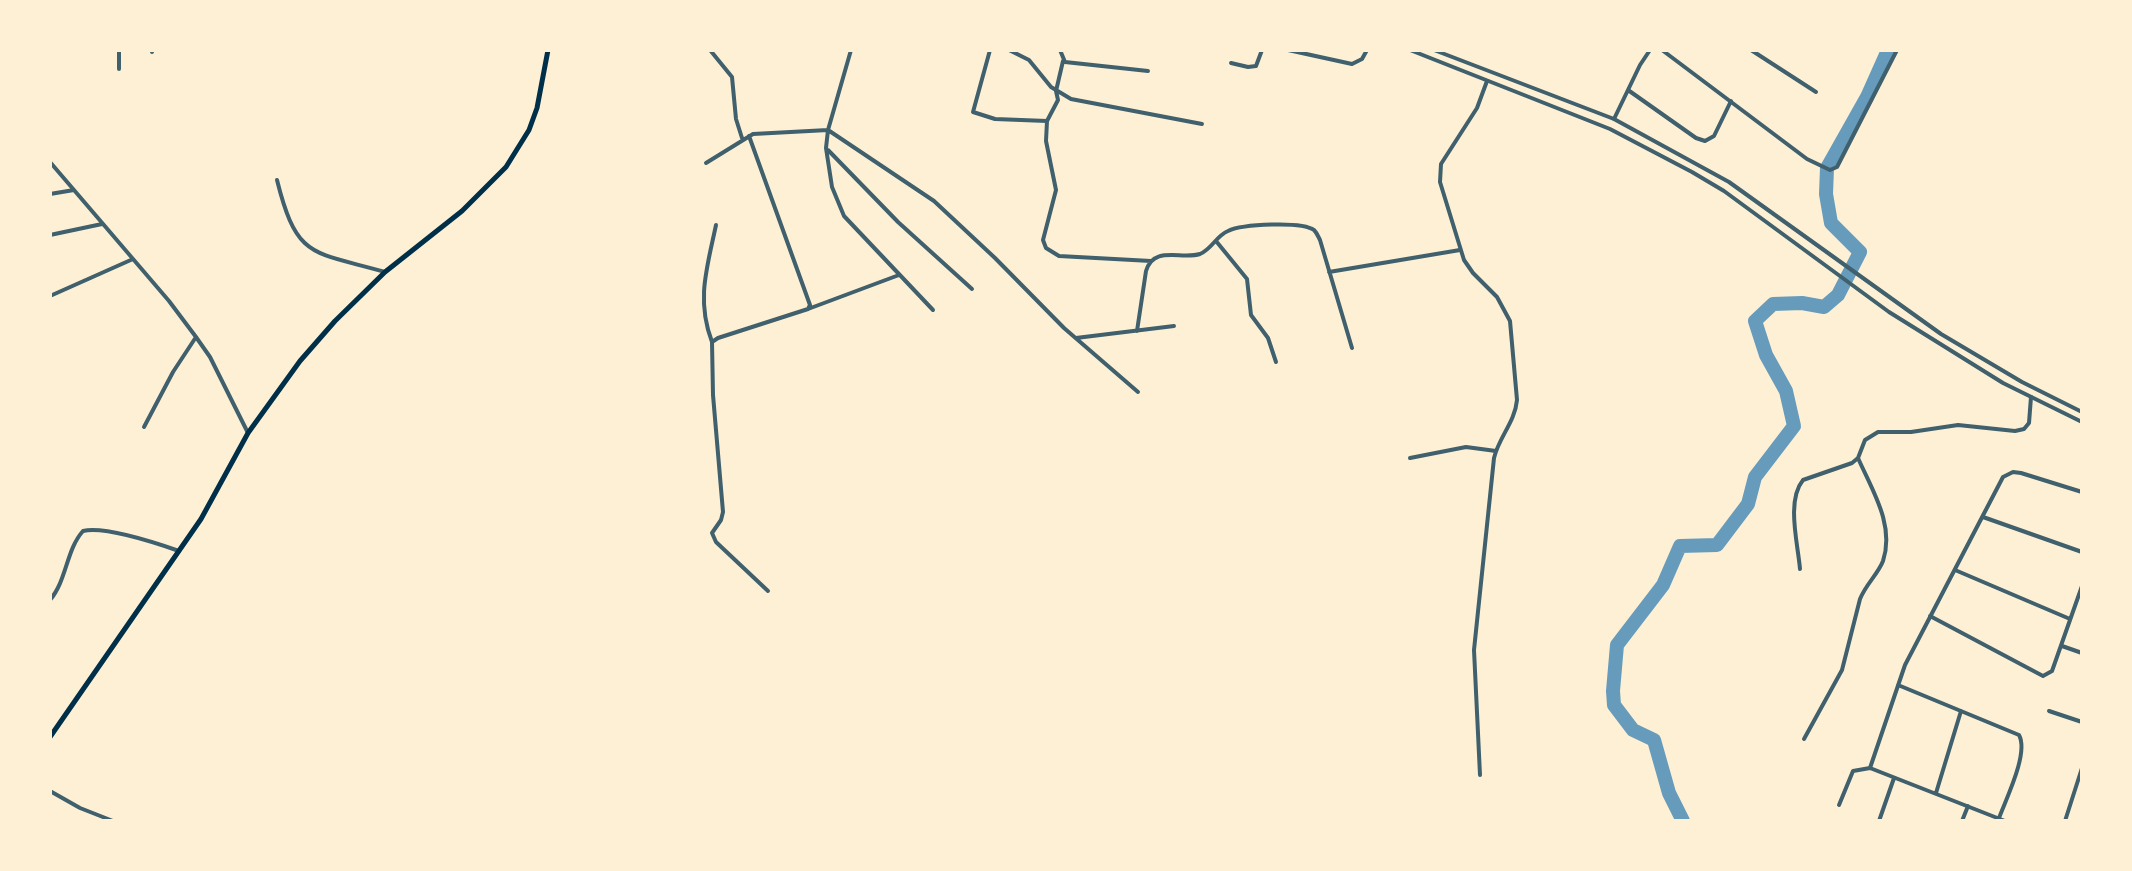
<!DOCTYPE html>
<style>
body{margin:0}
#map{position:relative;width:2132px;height:871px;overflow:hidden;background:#fdf0d5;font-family:Montserrat,sans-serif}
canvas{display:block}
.frame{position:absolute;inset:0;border:52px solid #fdf0d5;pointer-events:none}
</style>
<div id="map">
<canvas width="2132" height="871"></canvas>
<div class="frame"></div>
</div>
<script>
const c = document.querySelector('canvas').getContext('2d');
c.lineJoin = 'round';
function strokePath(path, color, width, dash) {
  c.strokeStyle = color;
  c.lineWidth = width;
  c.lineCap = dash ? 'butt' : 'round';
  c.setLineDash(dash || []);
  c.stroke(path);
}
const river = new Path2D(`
 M1683,821L1669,793L1654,740L1633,730L1614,705L1613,691L1617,645L1663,585L1680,546L1717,545L1748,504L1755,477L1794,426L1786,391L1766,355L1755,321L1773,304L1802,303L1824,307L1838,295L1860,252L1831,223L1826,194L1827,168L1867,97L1888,50`);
const minor = new Path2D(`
 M152,50V52
 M710,50L732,77L736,119L742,138
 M851,50L828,130L826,148L832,187L844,216L933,310
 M990,50L973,112L995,119L1047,121
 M1009,50L1029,60L1051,87L1071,99L1202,124
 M1060,50L1065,62L1148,71
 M1288,50L1352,64L1362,59L1367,50
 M1662,50L1807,159L1830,170L1837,167L1897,50
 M1751,50L1816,92
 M1063,61L1056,91L1058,100L1047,121L1046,141L1056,190L1043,240L1046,248L1059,256L1151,261
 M1231,63L1248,67L1256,66L1262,50
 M119,69V50
 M1628,90L1696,138L1705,141L1714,136L1731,101
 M1614,119L1640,65L1650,50
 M749,136L810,305L808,309L718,338L712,342L713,395L723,512L721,520L712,533L716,542L768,591
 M828,150L898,222L972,289
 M50,162L169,301L196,337L210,357L248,433
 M706,163L753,134L828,130L934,201L995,258L1064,328L1138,392
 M277,180C297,260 312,251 385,272
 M50,194L74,190
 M50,235L102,224
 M1216,241L1247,279L1251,315L1268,338L1276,362
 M1329,272L1460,250
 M50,296L133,259
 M808,309L899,275
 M1137,331L1146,271C1154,245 1181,260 1200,254C1212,249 1216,236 1228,231C1242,224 1302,221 1314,230C1317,233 1318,236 1320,240L1352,348
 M1076,338L1174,326
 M712,342C696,300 707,268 716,225
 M144,427L173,372L196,337
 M1410,458L1466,447L1496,451
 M1983,517L2082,552
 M1800,569C1798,544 1786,501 1803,480L1852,463L1858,458L1865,440L1878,432H1911L1958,425L2015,431L2024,429L2029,423L2031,397
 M1955,570L2070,619
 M50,600C67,580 66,550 83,531C105,526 156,543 179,551
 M1930,616L2043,676L2052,671L2082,586
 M2062,646L2082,653
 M1898,685L2019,735C2029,753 2006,799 1999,818
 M2049,711L2082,722
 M1804,739L1842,670L1860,599C1866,584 1878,574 1883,561C1895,525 1872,490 1858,458
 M1870,768L1905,665L2003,477L2013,472L2021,473L2082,492
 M1480,775L1474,650L1494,458C1499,437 1515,422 1517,400L1510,321L1497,297L1473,273L1464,260L1440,182L1441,164L1477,108L1487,81
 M50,791L80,808L113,821
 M1936,793L1961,711
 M1839,805L1853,771L1870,768L2005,821
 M1879,821L1894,778
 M1962,821L1968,806
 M2065,821L2082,768`);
const tertiary = new Path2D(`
 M1410,50L1610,129L1692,172L1724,191L1889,312L2003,383L2082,422
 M1434,50L1614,119L1729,182L1941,334L2022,382L2082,412`);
const secondary = new Path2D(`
 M50,737L201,519L248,433L300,361L335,321L385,272L462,211L506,167L529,130L537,108L548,50`);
strokePath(river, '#669bbc', 14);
strokePath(minor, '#3f606c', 4);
strokePath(tertiary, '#3f606c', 4);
strokePath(secondary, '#003049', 5);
</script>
